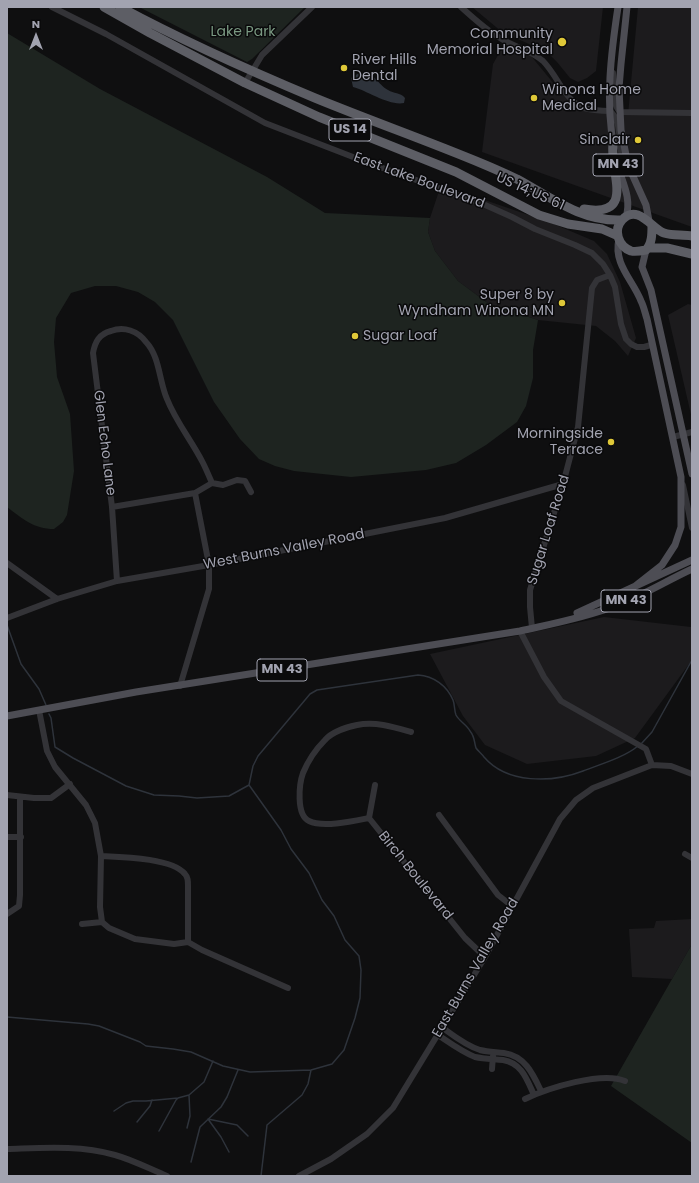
<!DOCTYPE html>
<style>
body{margin:0}
#map{position:relative;width:699px;height:1183px;overflow:hidden;background:#0f0f10;font-family:Poppins,sans-serif}
canvas{display:block}
.frame{position:absolute;inset:0;border:8px solid #a2a3b0;pointer-events:none}
.north{position:absolute;left:16px;top:16px;width:40px;height:40px;-webkit-text-stroke:3px #0a0a0b;paint-order:stroke;rotate:0deg;font-size:11px;font-weight:700;line-height:16px;text-align:center;color:#a2a3b0}
.north::after{content:'';display:block;margin:auto;width:14px;height:18px;background:#a2a3b0;clip-path:polygon(50% 0,100% 100%,50% 72%,0 100%)}
</style>
<div id="map">
<canvas width="699" height="1183"></canvas>
<div class="frame"></div>
<div class="north">N</div>
</div>
<script>
const c = document.querySelector('canvas').getContext('2d');
c.lineJoin = 'round';
function fill(path, color) {
  c.fillStyle = color;
  c.fill(path, 'evenodd');
}
function strokePath(path, color, width, dash) {
  c.strokeStyle = color;
  c.lineWidth = width;
  c.lineCap = dash ? 'butt' : 'round';
  c.setLineDash(dash || []);
  c.stroke(path);
}
function write(font, color, halo, rows, align = 'center') {
  c.font = font + ' Poppins,sans-serif';
  c.lineWidth = 3;
  c.setLineDash([]);
  c.textBaseline = 'middle';
  c.strokeStyle = halo;
  c.fillStyle = color;
  for (const [text, x, y, turn = 0] of rows) {
    c.save();
    c.translate(x, y);
    c.rotate((+turn || 0) * Math.PI / 180);
    c.textAlign = isNaN(turn) ? turn : align;
    if (halo) c.strokeText(text, 0, 0);
    c.fillText(text, 0, 0);
    c.restore();
  }
}
const built = new Path2D(`
 M472,7H603L596,71L587,78L578,82L570,78L557,62L547,52L502,32Z
 M638,7H692V227L482,152L493,64L505,43L531,56L574,108L628,115Z
 M440,188L475,200L476,197L549,222L594,241L607,254L620,282L636,338L628,356L615,341L596,326L538,320L489,304L458,281L435,251L428,232L430,218Z
 M688,304L692,305V419L668,315Z
 M604,617L691,627L692,660L635,738L596,756L527,764L485,745L463,716L430,654Z
 M692,919V944L672,979L632,977L629,929L654,928L656,921Z`);
const green = new Path2D(`
 M139,7H305L252,59L247,62Z
 M7,33L100,89L267,177L325,213L430,218L428,232L435,251L458,281L489,304L538,320L533,350V378L526,406L517,422L486,445L456,463L426,470L351,477L294,471L275,466L259,459L240,439L214,402L173,320L155,302L138,292L116,286H95L71,293L56,318L54,342L57,377L70,414L74,471L67,515L63,522L54,529C34,529 23,519 7,507Z
 M692,944V1143L611,1086Z`);
const water = new Path2D(`
 M359,73C376,72 376,83 388,90C394,94 400,92 405,98L404,103C389,106 368,91 353,87L351,78Z`);
const stream = new Path2D(`
 M7,625L21,664L39,689L46,705
 M49,714L51,718L55,747L73,758L126,786L154,795L179,796L197,798L229,796L249,785
 M641,744L652,732L692,660
 M7,1017L88,1024L99,1026L140,1042L146,1046L173,1049L191,1052L223,1066L250,1072L311,1070L332,1064L344,1050L355,1018L360,998L361,970L359,956L345,940L334,916L322,900L309,873L291,849L281,830L249,785L253,766L258,756L305,700L310,694L317,690L418,675C434,676 447,686 453,700C455,705 454,710 456,715C459,721 467,725 470,731C475,737 474,742 476,748C478,751 482,754 484,757C507,784 552,783 583,771C601,764 623,758 638,746
 M114,1111L126,1103L133,1101H146L178,1098L189,1095L204,1082L213,1061
 M208,1119L237,1125L248,1136
 M208,1119L221,1137L229,1152
 M137,1122L150,1106L152,1100
 M187,1128L190,1116L189,1095
 M159,1131L176,1100L178,1098
 M191,1162L200,1127L221,1107L227,1097L238,1070
 M261,1176L267,1125L302,1095L308,1084L311,1070`);
const minor = new Path2D(`
 M52,7L106,34L265,123L366,162L483,204L512,217L535,229L575,245L592,253L603,264L610,275L615,287L621,324L626,339L631,344L637,347H644L651,345
 M461,7C473,18 486,30 500,38C514,47 531,50 543,61C557,75 563,97 580,106C586,110 603,111 610,111C627,126 612,156 632,174
 M613,73C614,86 611,102 620,112L692,113
 M245,83L262,55L312,7
 M673,437L692,432
 M212,483L223,485L237,480L245,481L251,492
 M683,485L692,528
 M112,507L195,493L212,483C209,476 206,469 203,463C192,441 176,422 167,399C159,381 160,357 146,342C138,331 124,326 111,331C99,334 95,342 93,353L112,507L117,581
 M7,563L57,599
 M7,618L57,599L117,581L209,565L445,518L563,484
 M532,628L530,607V590L563,484L578,427L592,288L597,280L610,275
 M520,631L544,677L561,701L646,749L652,765L671,766L692,774
 M180,686L209,589V565L195,493
 M39,710L47,751L55,767L86,805L95,823L101,856L100,907L102,922L109,928L135,939L174,944L188,942L202,950L288,988
 M375,785L369,818L465,938L485,957
 M7,795L34,798H51L70,784
 M439,815L498,895L512,906
 M369,818C354,821 323,828 309,821C296,815 299,784 303,773C308,761 316,749 325,740C332,732 347,727 357,725C375,721 394,727 411,732
 M7,837H21
 M685,854L692,858
 M101,856C122,857 172,858 185,874C188,877 188,881 188,886V942
 M7,914L19,906L20,895V797
 M82,924L102,922
 M443,1028C454,1036 465,1045 480,1050C488,1052 496,1052 504,1053C525,1056 533,1074 541,1091
 M438,1035C450,1043 462,1052 475,1057C484,1059 494,1059 503,1060C522,1063 527,1080 534,1095
 M492,1069L493,1056
 M525,1099C548,1088 602,1071 625,1081
 M7,1149C43,1148 79,1145 115,1155C133,1160 150,1169 167,1176
 M299,1176L331,1159L367,1134L393,1108L485,957L560,819L576,800L593,788L652,765`);
const major = new Path2D(`
 M627,7L621,64L619,88L621,130L627,160L632,174L646,205L649,221
 M614,148C605,102 611,53 618,7
 M617,164C622,182 632,198 626,217
 M619,239C613,264 633,280 641,301C644,307 645,313 647,319L681,477V527L675,545L662,565L634,587
 M646,250L642,267L651,290L692,474
 M577,613L692,560
 M7,716L136,692L520,631C551,624 584,618 615,606C642,596 666,581 692,569`);
const highway = new Path2D(`
 M104,7L150,33L245,83L319,117L456,172L539,215L568,224L602,229L618,236
 M120,7C183,41 248,70 315,98C371,121 428,141 483,164C495,169 506,174 517,179C550,197 582,222 622,220
 M584,209C637,218 609,172 613,144
 M652,225C652,234 652,244 646,250C641,251 635,252 631,251C618,246 613,230 622,220C638,203 652,229 664,233C673,236 683,234 692,236
 M648,248H667L692,254`);
const markers = [
 [562,42,5,"#dfc838"],
 [344,68,4,"#dfc838"],
 [534,98,4,"#dfc838"],
 [638,140,4,"#dfc838"],
 [562,303,4,"#dfc838"],
 [355,336,4,"#dfc838"],
 [611,442,4,"#dfc838"]
];
const shields = [
 [350,130,42],
 [618,165,50],
 [626,601,50],
 [282,670,50]
];
const shieldNames = [
 ["US 14",350,130],
 ["MN 43",618,165],
 ["MN 43",626,601],
 ["MN 43",282,670]
];
const parkNames = [
 ["Lake Park",243,32]
];
const poiNames = [
 ["Community",553,34],
 ["Memorial Hospital",553,50],
 ["River Hills",352,60,"left"],
 ["Dental",352,76,"left"],
 ["Winona Home",542,90,"left"],
 ["Medical",542,106,"left"],
 ["Sinclair",630,140],
 ["Super 8 by",554,295],
 ["Wyndham Winona MN",554,311],
 ["Sugar Loaf",363,336,"left"],
 ["Morningside",603,434],
 ["Terrace",603,450]
];
const streetNames = [
 ["East Lake Boulevard",419,181,20],
 ["US 14;US 61",530,192,24],
 ["Glen Echo Lane",104,443,83],
 ["Sugar Loaf Road",549,530,-73],
 ["West Burns Valley Road",284,550,-11],
 ["Birch Boulevard",415,876,51],
 ["East Burns Valley Road",476,968,-60]
];
fill(built, '#1c1b1d');
fill(green, '#1e2420');
fill(water, '#2e333b');
strokePath(stream, '#2e333b', 1.5);
strokePath(minor, '#333337', 6);
strokePath(major, '#4d4d54', 7);
strokePath(highway, '#5d5e65', 9);
for (const [x, y, r, color] of markers) {
  const dot = new Path2D();
  dot.arc(x, y, r, 0, 2 * Math.PI);
  c.fillStyle = color;
  c.fill(dot);
  strokePath(dot, '#0a0a0b', 1.5);
}
for (const [x, y, w] of shields) {
  const box = new Path2D();
  box.roundRect(x - w / 2, y - 11, w, 22, 3);
  c.fillStyle = '#0a0a0b';
  c.fill(box);
  strokePath(box, '#a2a3b0', 1);
}
write('bold 13px', '#a2a3b0', null, shieldNames);
write('14px', '#7a9982', '#0a0a0b', parkNames);
write('14px', '#a2a3b0', '#0a0a0b', poiNames, 'right');
write('14px', '#a2a3b0', '#0a0a0b', streetNames);
</script>
